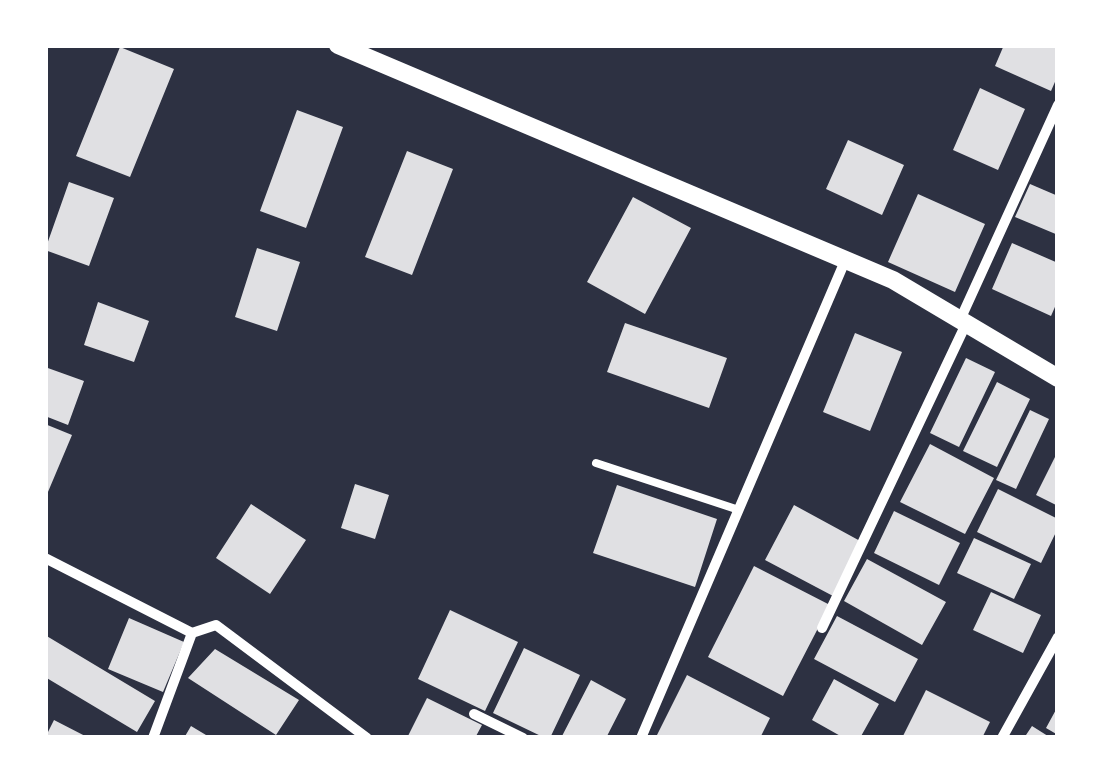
<!DOCTYPE html>
<style>
body{margin:0}
#map{position:relative;width:1103px;height:783px;overflow:hidden;background:#2d3142;font-family:"Nunito Sans",sans-serif}
canvas{display:block}
.frame{position:absolute;inset:0;border:48px solid #fff;pointer-events:none}
</style>
<div id="map">
<canvas width="1103" height="783"></canvas>
<div class="frame"></div>
</div>
<script>
const c = document.querySelector('canvas').getContext('2d');
c.lineJoin = 'round';
function fill(path, color) {
  c.fillStyle = color;
  c.fill(path, 'evenodd');
}
function strokePath(path, color, width, dash) {
  c.strokeStyle = color;
  c.lineWidth = width;
  c.lineCap = dash ? 'butt' : 'round';
  c.setLineDash(dash || []);
  c.stroke(path);
}
const building = new Path2D(`
 M1004,45L1058,46V75L1051,91L995,66Z
 M120,47L174,69L130,177L76,156Z
 M980,88L1025,109L998,170L953,150Z
 M297,110L343,127L306,228L260,211Z
 M848,140L904,165L882,215L826,189Z
 M407,151L453,169L412,275L365,257Z
 M69,182L114,198L89,266L45,250Z
 M1030,184L1058,196V235L1015,217Z
 M918,194L985,224L955,292L888,262Z
 M633,197L691,228L645,314L587,282Z
 M1012,243L1058,263V300L1051,316L992,289Z
 M257,248L300,262L277,331L235,317Z
 M98,302L149,321L134,362L84,345Z
 M625,323L727,358L709,408L607,372Z
 M855,333L902,352L870,431L823,412Z
 M966,358L995,372L959,447L930,433Z
 M45,367L84,381L68,425L45,416Z
 M997,382L1030,399L997,467L963,451Z
 M1030,410L1049,419L1016,489L996,480Z
 M45,424L72,435L45,499Z
 M930,444L994,478L965,534L900,502Z
 M1058,451V506L1036,495Z
 M355,484L389,495L375,539L341,528Z
 M617,485L717,519L695,587L593,553Z
 M998,489L1058,519V528L1041,563L977,532Z
 M251,504L306,540L270,594L216,558Z
 M794,505L862,542L833,596L765,560Z
 M894,511L960,543L939,585L874,553Z
 M974,538L1031,564L1014,599L957,573Z
 M867,559L946,602L922,645L844,601Z
 M754,566L830,605L783,696L708,657Z
 M991,592L1041,615L1023,653L973,630Z
 M450,610L518,642L485,711L418,679Z
 M837,616L918,659L895,702L814,659Z
 M129,618L184,642L163,692L108,669Z
 M45,635L155,701L137,732L45,677Z
 M524,648L580,675L550,738H545L493,713Z
 M215,649L299,700L276,735L188,678Z
 M687,675L770,718L760,738L656,737Z
 M834,679L879,704L860,738H844L812,720Z
 M591,680L626,699L606,738H561Z
 M926,690L990,722L982,738H902Z
 M427,698L482,725L475,738H407Z
 M1058,706V735L1046,728Z
 M54,720L89,738H45Z
 M191,726L211,738H184Z
 M1032,726L1051,738H1024Z`);
const service = new Path2D(`
 M596,463L739,510`);
const minor = new Path2D(`
 M960,320L1058,105
 M45,558L192,633L153,738
 M822,628L966,324
 M192,633L216,625L367,738
 M474,714L523,738
 M641,738L845,261
 M1002,738L1058,637`);
const tertiary = new Path2D(`
 M338,45L893,280L1058,378`);
fill(building, '#e0e0e3');
strokePath(service, '#fff', 8);
strokePath(minor, '#fff', 10);
strokePath(tertiary, '#fff', 18);
</script>
